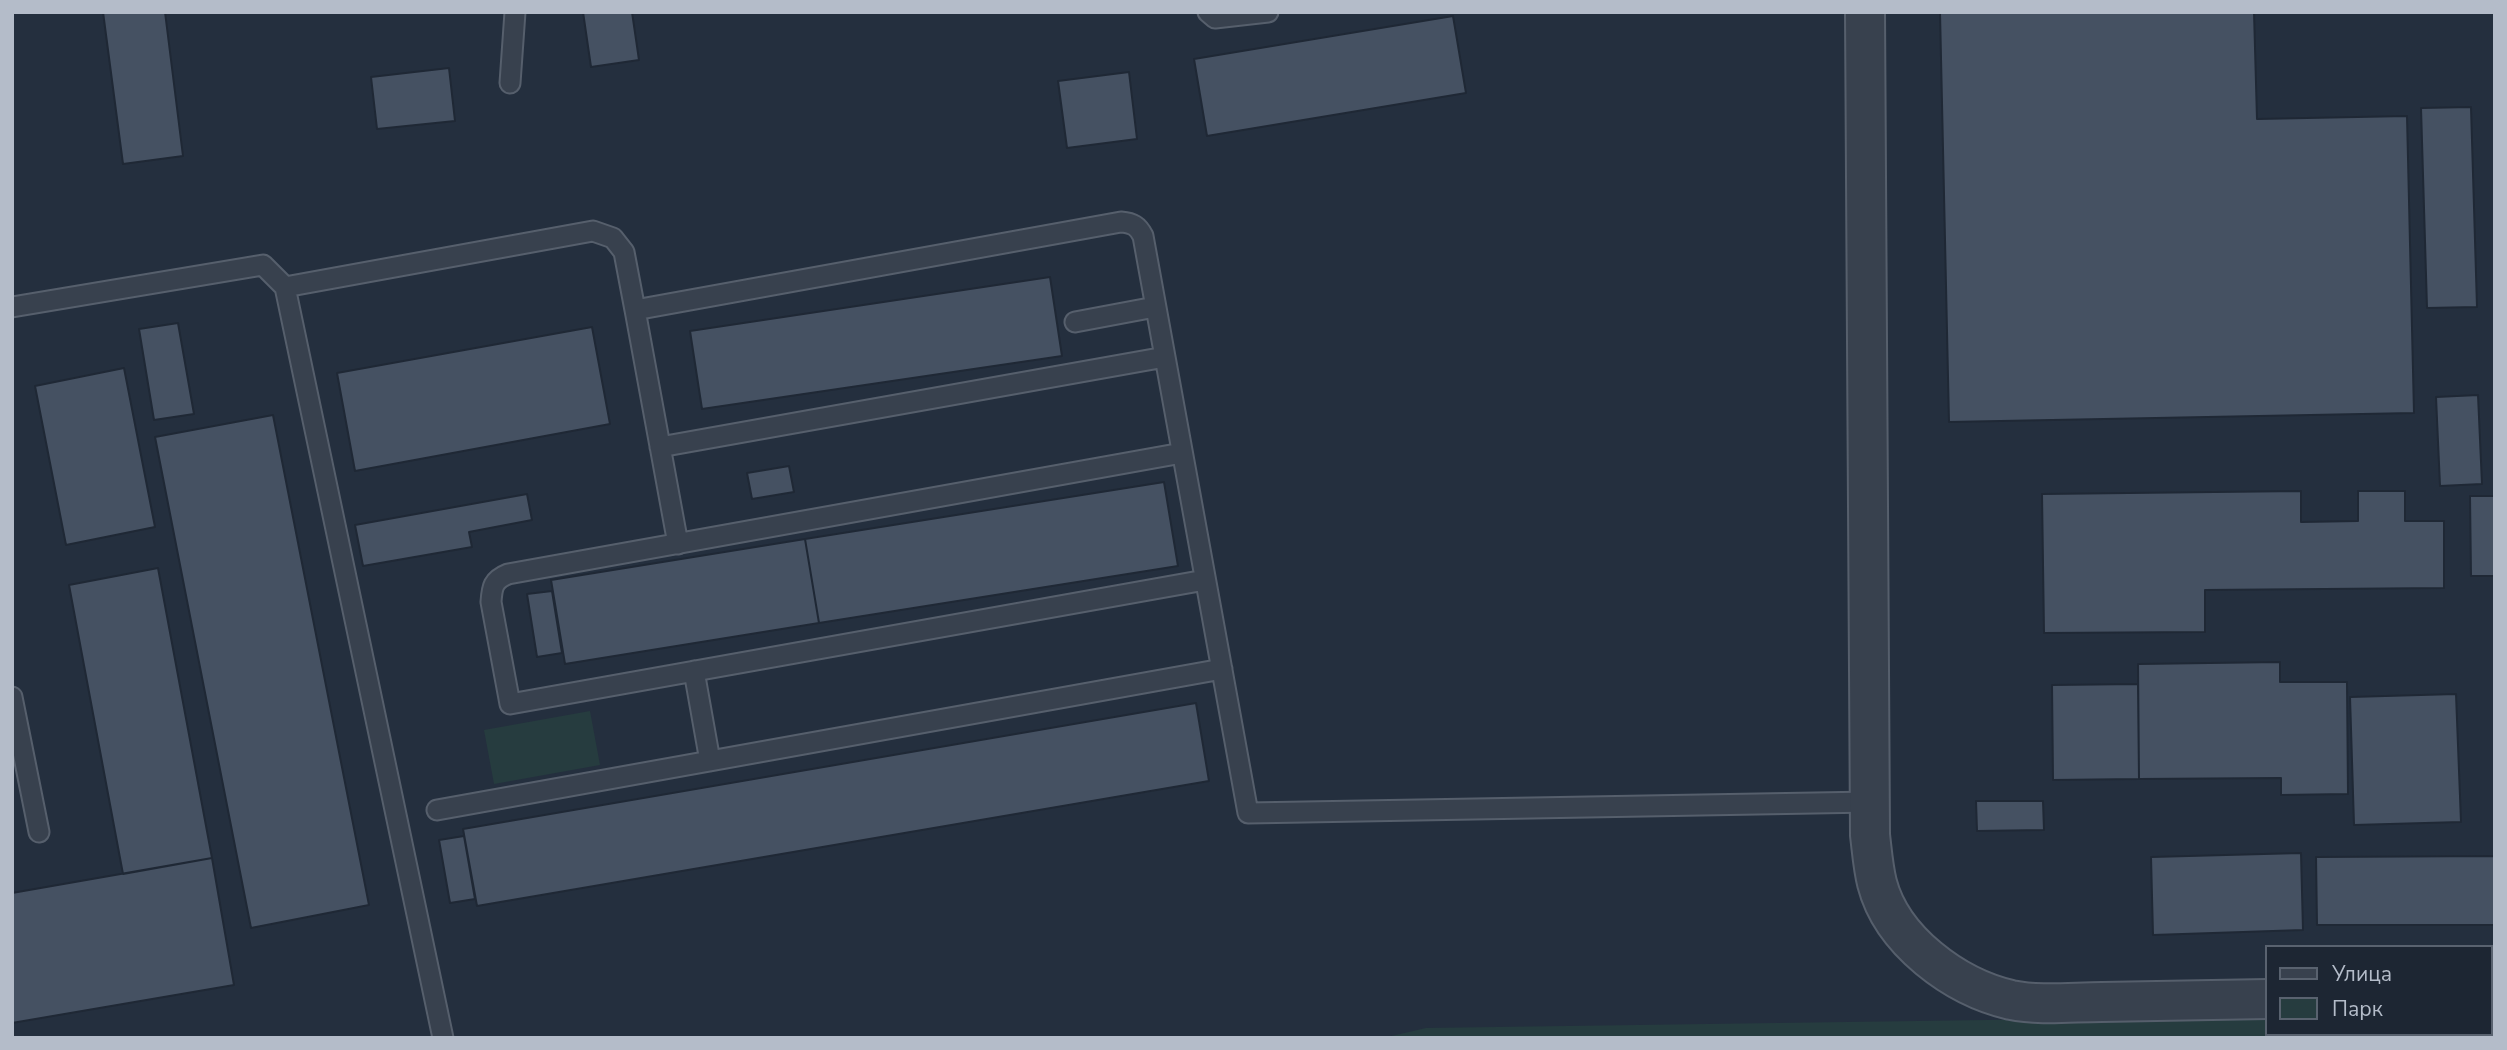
<!DOCTYPE html>
<meta charset="utf-8">
<style>
body{margin:0}
#map{position:relative;width:2507px;height:1050px;overflow:hidden;background:#242f3e;font-family:"Nunito Sans",sans-serif}
canvas{display:block}
.frame{position:absolute;inset:0;border:14px solid #b4bcc9;pointer-events:none}
.legend{position:absolute;left:2265px;top:945px;width:228px;height:91px;box-sizing:border-box;background:#1d2633;border:2px solid #59626f;margin:0;padding:9px 12px;list-style:none;font-size:21px;color:#b4bcc9}
.legend li{display:flex;align-items:center;gap:14px;height:35px}
.legend b{width:35px;border:2px solid #59626f}
</style>
<div id="map">
<canvas width="2507" height="1050"></canvas>
<div class="frame"></div>
<ul class="legend">
<li><b style="height:9px;background:#38414e"></b>Улица</li>
<li><b style="height:19px;background:#263c3f"></b>Парк</li>
</ul>
</div>
<script>
const c = document.querySelector('canvas').getContext('2d');
c.lineJoin = 'round';
function fill(path, color) {
  c.fillStyle = color;
  c.fill(path, 'evenodd');
}
function strokePath(path, color, width, dash) {
  c.strokeStyle = color;
  c.lineWidth = width;
  c.lineCap = dash ? 'butt' : 'round';
  c.setLineDash(dash || []);
  c.stroke(path);
}
const green = new Path2D(`
 M590,711L600,765L494,784L484,730Z
 M2491,1013H2495V1038H1383L1426,1028L2267,1016V1034H2491Z`);
const building = new Path2D(`
 M103,12H165L183,156L123,164Z
 M583,12H632L639,60L591,67Z
 M1940,12H2254L2257,119L2407,116L2414,413L1949,422Z
 M1453,16L1466,93L1207,136L1194,59Z
 M449,68L455,121L377,129L371,77Z
 M1129,72L1137,139L1067,148L1058,81Z
 M2471,107L2477,307L2427,308L2421,108Z
 M1050,277L1062,356L702,409L690,331Z
 M178,323L194,414L154,420L139,329Z
 M592,327L610,424L355,471L337,373Z
 M124,368L155,527L66,545L35,386Z
 M2478,395L2482,484L2440,486L2436,397Z
 M273,415L369,905L251,928L155,437Z
 M789,466L794,492L752,499L747,473Z
 M1164,482L1178,566L819,623L805,539Z
 M2301,491V522L2358,521V491H2405V521H2444V588L2205,590V632L2044,633L2042,494Z
 M527,494L532,520L469,532L472,547L363,566L355,525Z
 M2470,496H2495V576H2471Z
 M805,539L819,623L565,664L551,580Z
 M158,568L212,858L123,874L69,585Z
 M552,591L562,653L537,657L527,594Z
 M2280,662V682H2347L2348,794L2281,795V778L2139,779L2138,664Z
 M2138,684L2139,779L2053,780L2052,685Z
 M2456,694L2461,822L2354,825L2350,697Z
 M1196,703L1209,781L477,906L463,829Z
 M1976,801H2043L2044,830L1977,831Z
 M464,836L475,899L450,903L439,840Z
 M2301,853L2303,930L2153,935L2151,857Z
 M2495,856V925H2317L2316,857Z
 M212,858L234,985L12,1023V893Z`);
const service = new Path2D(`
 M1208,12L1215,18L1268,12
 M510,83L515,12
 M285,287L593,231L613,238L624,252L635,310L1121,222C1133,223 1138,226 1143,236L1248,813L1871,802
 M12,307L263,265L285,287L443,1038
 M635,310L678,544
 M1075,322L1155,307
 M660,447L1165,357
 M1182,453L508,574C493,580 492,587 491,602L510,704L1205,580
 M694,671L710,761
 M12,697L39,832
 M437,810L1222,669`);
const minor = new Path2D(`
 M1865,12L1870,835C1872,851 1873,867 1877,883C1892,941 1955,987 2011,1000C2040,1006 2073,1002 2102,1002C2157,1001 2212,1000 2267,999
 M2491,994H2495`);
fill(green, '#263c3f');
fill(building, '#455162');
strokePath(building, '#1f2835', 2);
strokePath(service, '#565f6c', 23);
strokePath(minor, '#565f6c', 42);
strokePath(service, '#38414e', 19);
strokePath(minor, '#38414e', 38);
</script>
